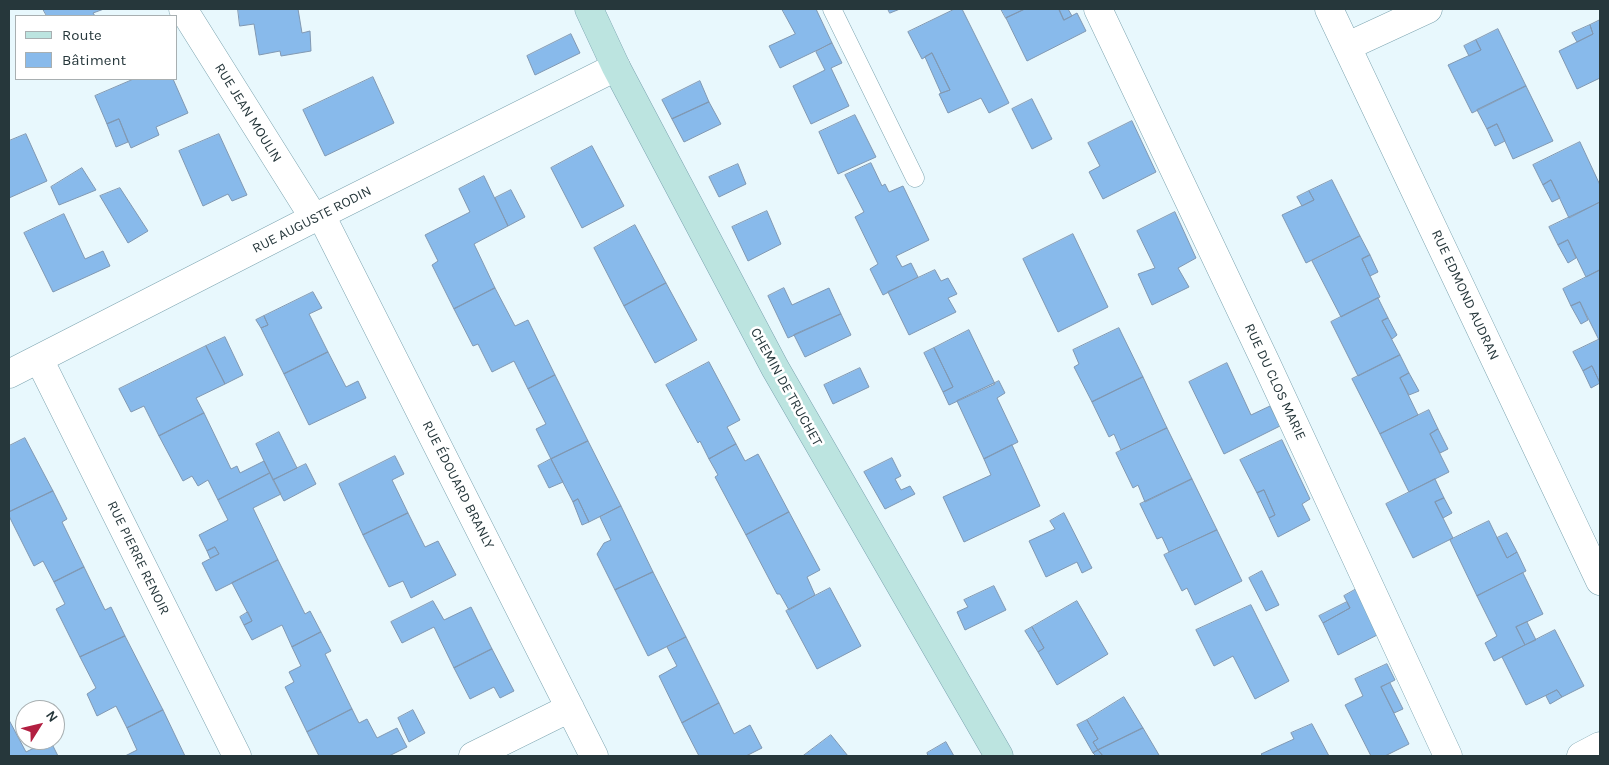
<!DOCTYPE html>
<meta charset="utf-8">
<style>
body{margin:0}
#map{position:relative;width:1609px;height:765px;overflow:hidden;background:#e8f8fd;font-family:Karla,sans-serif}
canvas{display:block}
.frame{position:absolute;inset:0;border:10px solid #26373b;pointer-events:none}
.legend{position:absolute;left:15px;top:15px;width:162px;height:65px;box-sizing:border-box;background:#fff;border:1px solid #a8afb1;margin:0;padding:6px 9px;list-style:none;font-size:15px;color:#26373b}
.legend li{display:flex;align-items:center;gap:10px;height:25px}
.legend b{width:25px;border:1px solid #a8afb1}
.north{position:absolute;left:15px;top:700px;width:50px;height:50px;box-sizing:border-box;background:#fff;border:1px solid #a8afb1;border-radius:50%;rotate:54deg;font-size:14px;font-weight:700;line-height:20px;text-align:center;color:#26373b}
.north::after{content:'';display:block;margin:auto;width:18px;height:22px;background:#b21f41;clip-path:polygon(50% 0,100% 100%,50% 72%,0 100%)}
</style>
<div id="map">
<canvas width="1609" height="765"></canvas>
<div class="frame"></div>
<ul class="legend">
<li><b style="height:6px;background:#bce4e0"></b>Route</li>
<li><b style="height:14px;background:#88baeb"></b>Bâtiment</li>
</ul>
<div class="north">N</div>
</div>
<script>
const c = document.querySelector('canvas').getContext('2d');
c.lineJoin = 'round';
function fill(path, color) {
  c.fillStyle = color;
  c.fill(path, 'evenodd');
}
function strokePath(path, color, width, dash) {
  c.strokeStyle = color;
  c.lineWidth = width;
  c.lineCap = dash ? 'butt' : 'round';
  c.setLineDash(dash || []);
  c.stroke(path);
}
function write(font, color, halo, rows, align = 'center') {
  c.font = font + ' Karla,sans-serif';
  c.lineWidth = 5;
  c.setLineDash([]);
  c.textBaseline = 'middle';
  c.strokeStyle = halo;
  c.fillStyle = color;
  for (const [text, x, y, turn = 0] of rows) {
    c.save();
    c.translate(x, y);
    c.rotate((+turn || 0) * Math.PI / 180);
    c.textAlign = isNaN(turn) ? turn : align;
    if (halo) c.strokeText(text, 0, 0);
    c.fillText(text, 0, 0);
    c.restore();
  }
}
const building = new Path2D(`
 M43,9H104L93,13L95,16H47Z
 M238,9H298L302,33L310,31L311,51L281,56L280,51L259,55L254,24L240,26Z
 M782,9H816L832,43L780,68L769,46L795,34Z
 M888,9H900L890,13Z
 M955,9H962L1009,103L989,113L981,98L948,113L939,94L950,90L932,53L922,59L908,32Z
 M1001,9H1025L1006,18Z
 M1025,9H1059L1064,20L1077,13L1086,31L1027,61L1006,18Z
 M1059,9H1068L1072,16L1064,20Z
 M1600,20V78L1577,89L1559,51L1593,34L1590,25Z
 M1590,25L1593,34L1577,42L1572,33Z
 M1498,29L1526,86L1472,113L1448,65L1481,50L1476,40Z
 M571,34L580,53L535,75L527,56Z
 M1476,40L1481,50L1469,56L1464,46Z
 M832,43L842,63L831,68L849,106L811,124L793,86L825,70L816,52Z
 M932,53L950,90L941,93L925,57Z
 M373,77L394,123L325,156L303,110Z
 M134,79H173L188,113L156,127L159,135L131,148L119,119L107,124L95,96Z
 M700,81L709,102L672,119L662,100Z
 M1526,86L1553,141L1513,159L1497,124L1487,129L1477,110Z
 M1032,99L1052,139L1032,149L1012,109Z
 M709,102L721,124L684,142L672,119Z
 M855,115L876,157L838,174L819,132Z
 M119,119L128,142L116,147L107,124Z
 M1132,121L1156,172L1103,199L1089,172L1100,166L1088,143Z
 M1497,124L1505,141L1495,146L1487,129Z
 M26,134L47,181L9,198V141Z
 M219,134L247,195L232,201L228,194L203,206L179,151Z
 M1580,142L1600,185V202L1569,218L1551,180L1543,185L1533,165Z
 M592,146L624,206L582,228L551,168Z
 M871,163L882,186L885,184L889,192L903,186L929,240L896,256L902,267L911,263L918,277L883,295L870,269L878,264L855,217L864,212L845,175Z
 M738,164L746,184L719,197L709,177Z
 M82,168L96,190L59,205L51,187Z
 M484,176L508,226L474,244L495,288L454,309L432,265L438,261L425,235L470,212L459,189Z
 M1332,180L1360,236L1306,263L1282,215L1314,200L1309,191Z
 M1551,180L1560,198L1552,202L1543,185Z
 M120,188L148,231L128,243L100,196Z
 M511,190L525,217L508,226L495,198Z
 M1309,191L1314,200L1302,206L1297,197Z
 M1599,203L1600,205V270L1586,277L1568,240L1558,245L1549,227Z
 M767,211L781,244L748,261L732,227Z
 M1175,212L1196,258L1178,268L1189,287L1152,305L1138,274L1155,268L1137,231Z
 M64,214L85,259L103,251L110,266L53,292L24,233Z
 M635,225L666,283L624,306L594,248Z
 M1073,234L1108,307L1058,332L1023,259Z
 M1360,236L1370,255L1362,259L1380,297L1341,317L1312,261Z
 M1568,240L1576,258L1568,263L1558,245Z
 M1370,255L1378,272L1370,276L1362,259Z
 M935,270L941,281L948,278L957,294L948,298L956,312L909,335L888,292Z
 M1600,270V339L1599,340L1580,302L1571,306L1563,289Z
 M666,283L697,340L655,363L624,306Z
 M495,288L515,326L528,320L555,375L528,389L514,361L492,372L478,344L473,346L454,309Z
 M784,288L792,305L829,288L841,314L788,338L768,296Z
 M313,292L322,308L309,314L328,352L284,374L261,328L268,325L264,316Z
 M1378,298L1388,318L1382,321L1400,355L1358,376L1331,322Z
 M1580,302L1588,320L1581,324L1571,306Z
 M841,314L851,335L805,357L794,335Z
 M264,316L268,325L261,328L256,320Z
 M1388,318L1397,335L1392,339L1382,321Z
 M1119,328L1143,377L1092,402L1074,367L1079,364L1073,350Z
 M969,330L995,384L949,405L943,392L953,387L934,348Z
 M225,337L243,375L225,384L206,346Z
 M1600,339V383L1592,366L1583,371L1573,352Z
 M206,346L225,384L196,398L204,413L159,436L144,406L131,412L119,389Z
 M934,348L953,387L943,392L924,353Z
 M328,352L346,387L358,381L366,398L309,425L284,374Z
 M1400,355L1409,373L1400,378L1418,415L1380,434L1352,379Z
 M709,362L740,420L727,427L736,444L709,459L700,441L698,443L666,385Z
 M1227,363L1251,415L1270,406L1280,426L1224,454L1189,382Z
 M1592,366L1600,383L1591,388L1583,371Z
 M860,368L869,387L833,404L824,385Z
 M1409,373L1419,391L1409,395L1400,378Z
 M555,375L588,441L551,459L536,429L546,424L528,389Z
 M1143,377L1167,428L1121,450L1114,434L1109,437L1092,402Z
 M999,381L1005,393L997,398L1018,442L984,459L957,401Z
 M1429,410L1438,429L1430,434L1449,472L1409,492L1380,434Z
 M204,413L231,469L237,466L240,473L264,461L270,473L218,500L208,480L198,486L192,476L183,481L159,436Z
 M1167,428L1192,479L1145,502L1138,485L1133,488L1116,453Z
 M1438,429L1448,449L1440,453L1430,434Z
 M279,432L297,468L273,480L256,444Z
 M25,438L53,491L9,512V446Z
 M1282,440L1310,499L1302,504L1310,520L1278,537L1269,518L1275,515L1264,490L1257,493L1240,460Z
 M588,441L621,506L589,522L578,499L573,502L551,459Z
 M736,444L745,461L758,454L789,512L746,535L715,477L718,475L709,459Z
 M1012,445L1040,506L964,542L943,497L991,475L984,459Z
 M395,456L404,474L392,480L408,513L363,535L339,484Z
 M892,458L901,476L895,479L901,490L910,486L915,494L885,509L864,472Z
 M551,459L563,482L549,488L538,466Z
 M306,464L316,484L284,501L273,480Z
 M270,473L281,494L253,508L278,560L216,591L202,563L219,554L215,547L207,551L199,535L228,520L218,500Z
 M1192,479L1217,530L1169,552L1162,537L1157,539L1140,504Z
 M1435,479L1444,498L1435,502L1453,538L1413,558L1386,504Z
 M1264,490L1275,515L1269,518L1257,493Z
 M53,491L67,519L62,522L84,567L54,582L43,561L34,566L9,516V512Z
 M1444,498L1452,513L1443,518L1435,502Z
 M578,499L589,522L582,525L573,502Z
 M621,506L653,572L615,590L597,554L604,543L611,540L600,517Z
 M789,512L820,570L807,577L815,595L789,610L780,594H777L746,535Z
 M408,513L425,547L438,541L456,575L411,598L403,581L389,587L363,535Z
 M1064,513L1092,568L1082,573L1077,562L1046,577L1029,541L1055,529L1050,521Z
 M1489,521L1507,558L1517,552L1526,571L1477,596L1450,540Z
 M1217,530L1242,581L1195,605L1187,588L1182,591L1164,555Z
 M1507,533L1517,552L1507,558L1497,538Z
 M215,547L219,554L210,558L207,551Z
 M278,560L305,614L310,611L321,632L292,647L282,625L252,640L244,625L252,621L232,583Z
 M84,567L105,610L111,607L125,636L80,657L56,609L65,604L54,582Z
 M1262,571L1279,605L1266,611L1249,578Z
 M653,572L686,637L648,656L615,590Z
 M1523,573L1543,614L1516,627L1525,645L1494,661L1485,643L1497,636L1477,596Z
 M994,586L1006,610L965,630L957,612L968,607L964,600Z
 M1360,587L1383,632L1338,655L1323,623L1350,608L1344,596Z
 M830,588L861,646L817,669L786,611Z
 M433,601L444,620L471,607L492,649L454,668L434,627L402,643L391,622Z
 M1077,601L1108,654L1057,685L1038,652L1044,648L1032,627Z
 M1347,602L1350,608L1323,623L1319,616Z
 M1251,605L1289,681L1255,699L1233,656L1214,666L1196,630Z
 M248,612L252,621L244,625L240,617Z
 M1527,622L1536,640L1525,645L1516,627Z
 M1032,627L1044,648L1038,652L1025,631Z
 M1555,630L1584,686L1562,697L1557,690L1526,705L1502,657Z
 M321,632L331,651L325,654L352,709L307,732L285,687L294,682L289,672L301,666L292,647Z
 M125,636L163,710L127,728L116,706L97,716L87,694L96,688L80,657Z
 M686,637L719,703L682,723L659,676L677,666L667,647Z
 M492,649L514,691L500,698L494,687L470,699L454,668Z
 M1387,664L1395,680L1381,687L1409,744L1385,756H1371L1345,705L1363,696L1355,679Z
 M1390,683L1403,709L1394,713L1381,687Z
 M1557,690L1562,697L1550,704L1546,696Z
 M1124,697L1143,728L1098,750L1093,742L1098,739L1087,720Z
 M719,703L734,734L750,725L762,748L746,756H699L682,723Z
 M352,709L359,723L367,719L377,738L397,728L407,747L389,756H319L307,732Z
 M163,710L185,756H125L137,750L127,728Z
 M413,710L425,733L409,742L398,718Z
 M9,720L26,752L50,740L58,756H9Z
 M1087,720L1098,739L1093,742L1098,750L1093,753L1077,725Z
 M1312,724L1329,756H1263L1261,754L1294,739L1291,733Z
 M1143,728L1159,755L1157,756H1103L1098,750Z
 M831,735L848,756H803Z
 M946,742L954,756H928L927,753Z
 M1098,750L1103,756H1096L1093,753Z`);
const lane = new Path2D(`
 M832,9L915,178`);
const street = new Path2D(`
 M183,9L314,218
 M1098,9L1266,363L1448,756
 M1329,9L1600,581
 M1348,46L1428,9
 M321,215L594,756
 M39,359L237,756
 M9,374L314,218L616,67
 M473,756L570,708
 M1581,756L1600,746`);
const secondary = new Path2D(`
 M589,9L616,67L775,368L999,756`);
const streetNames = [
 ["RUE JEAN MOULIN",248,113,58],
 ["RUE AUGUSTE RODIN",312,220,-27],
 ["RUE EDMOND AUDRAN",1465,295,65],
 ["RUE DU CLOS MARIE",1275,382,65],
 ["CHEMIN DE TRUCHET",786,387,61],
 ["RUE ÉDOUARD BRANLY",458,485,63],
 ["RUE PIERRE RENOIR",138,558,64]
];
fill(building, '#88baeb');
strokePath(building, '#8098b2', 1);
strokePath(lane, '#7ca4b0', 19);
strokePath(street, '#7ca4b0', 29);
strokePath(secondary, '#7ca4b0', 29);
strokePath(lane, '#fff', 18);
strokePath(street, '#fff', 28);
strokePath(secondary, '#bce4e0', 28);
write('14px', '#26373b', '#fff', streetNames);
</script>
